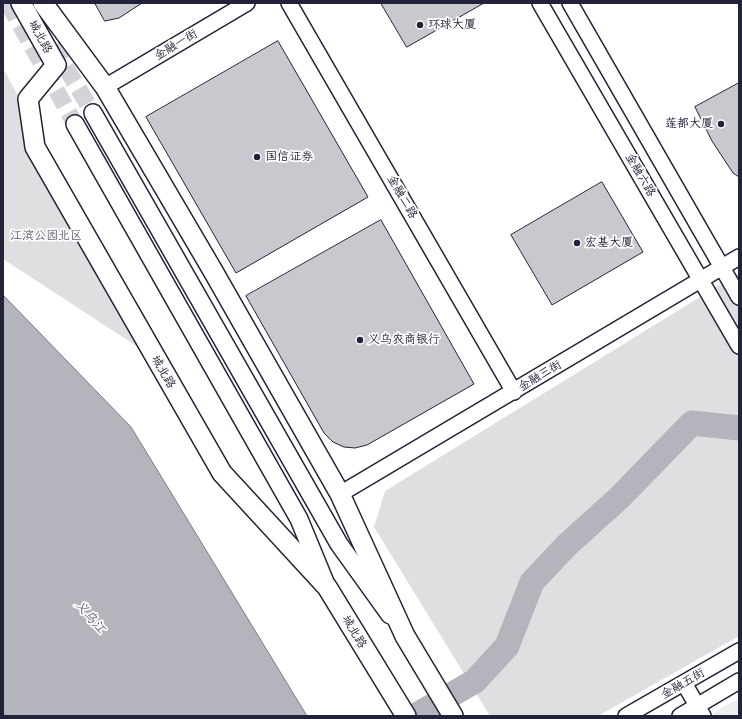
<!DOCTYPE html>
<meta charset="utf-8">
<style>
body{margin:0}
#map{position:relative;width:742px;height:719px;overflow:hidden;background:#fff;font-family:"Playpen Sans",sans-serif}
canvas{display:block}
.frame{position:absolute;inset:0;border:4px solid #22223b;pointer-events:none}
</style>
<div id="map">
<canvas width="742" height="719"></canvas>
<div class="frame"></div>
</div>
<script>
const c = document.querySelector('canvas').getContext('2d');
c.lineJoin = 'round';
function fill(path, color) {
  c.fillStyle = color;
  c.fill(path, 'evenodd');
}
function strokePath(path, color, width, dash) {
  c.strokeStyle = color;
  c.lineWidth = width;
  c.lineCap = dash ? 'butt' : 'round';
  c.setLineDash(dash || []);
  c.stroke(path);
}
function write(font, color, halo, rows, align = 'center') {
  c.font = font + ' "Playpen Sans","LXGW WenKai TC",sans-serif';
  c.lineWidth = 3.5;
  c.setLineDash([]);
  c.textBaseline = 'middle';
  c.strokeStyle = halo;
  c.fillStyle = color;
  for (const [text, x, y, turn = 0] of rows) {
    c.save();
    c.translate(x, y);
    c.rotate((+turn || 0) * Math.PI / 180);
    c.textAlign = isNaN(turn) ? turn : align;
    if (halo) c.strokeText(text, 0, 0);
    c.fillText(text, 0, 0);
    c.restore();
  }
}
const built = new Path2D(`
 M739,698V716H709L721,708Z`);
const green = new Path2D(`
 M3,68L164,364L3,259Z
 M739,273V636L598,716H490L374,527L385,491Z`);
const water = new Path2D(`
 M3,295L131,427L307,716H3Z`);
const river = new Path2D(`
 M415,716L475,681L507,646L532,582L567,545L619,498L692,423L739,428`);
const building = new Path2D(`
 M95,3H142L119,18L105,21Z
 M381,3H484L407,47Z
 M278,41L368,197L236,273L146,117Z
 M739,83V177L733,173L712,141L695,107Z
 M602,182L643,252L552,305L511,235Z
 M381,220L474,384L367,445L355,448L344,447L333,442L324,433L246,296Z`);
const secondaryTunnel = new Path2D(`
 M8,3L75,124
 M53,46L93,113`);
const tertiary = new Path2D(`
 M289,3L514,392
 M540,3L739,346
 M570,3L739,297
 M105,87L247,3
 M340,494L739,257
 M684,683L703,716
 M626,716L739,651
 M680,716L739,681`);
const secondary = new Path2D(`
 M93,113L339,544L390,615
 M75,124L299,519L325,582`);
const primary = new Path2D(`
 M21,3L56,65L28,99L35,147L222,473L327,587L406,716
 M43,3L105,87L213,271L340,494L405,636L453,716`);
const markers = [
 [420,25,4,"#22223b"],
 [721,124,4,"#22223b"],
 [257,157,4,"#22223b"],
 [577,243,4,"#22223b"],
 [360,340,4,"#22223b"]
];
const poiNames = [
 ["环球大厦",428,25],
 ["莲都大厦",713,124,"right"],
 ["国信证券",265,157],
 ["宏基大厦",585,243],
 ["义乌农商银行",368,340]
];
const streetNames = [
 ["城北路",40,37,61],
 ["金融一街",176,45,-31],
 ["金融六路",640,175,60],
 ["金融二路",402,197,60],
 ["城北路",163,372,60],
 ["金融三街",540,376,-31],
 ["城北路",354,632,59],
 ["金融五街",683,684,-30]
];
const parkNames = [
 ["江滨公园北区",46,236]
];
const waterNames = [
 ["义乌江",90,617,49]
];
fill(built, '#eeeef1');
fill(green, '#dfdfe2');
fill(water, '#b4b4bc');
strokePath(water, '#7a7a88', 1);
strokePath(river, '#b4b4bc', 25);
fill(building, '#c8c8cf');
strokePath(building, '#22223b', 1);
strokePath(secondaryTunnel, '#d3d3d8', 17, [17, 8]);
strokePath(tertiary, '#22223b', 18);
strokePath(secondary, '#22223b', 20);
strokePath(primary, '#22223b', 22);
strokePath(tertiary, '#fff', 15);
strokePath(secondary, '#fff', 17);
strokePath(primary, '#fff', 19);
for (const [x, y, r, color] of markers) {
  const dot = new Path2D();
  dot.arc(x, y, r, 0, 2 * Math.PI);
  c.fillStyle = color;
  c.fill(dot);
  strokePath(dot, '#fff', 1.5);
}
write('12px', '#22223b', '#fff', poiNames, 'left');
write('12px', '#22223b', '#fff', streetNames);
write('12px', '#5b5b6d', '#fff', parkNames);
write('italic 13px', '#5c5c6f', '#fff', waterNames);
</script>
